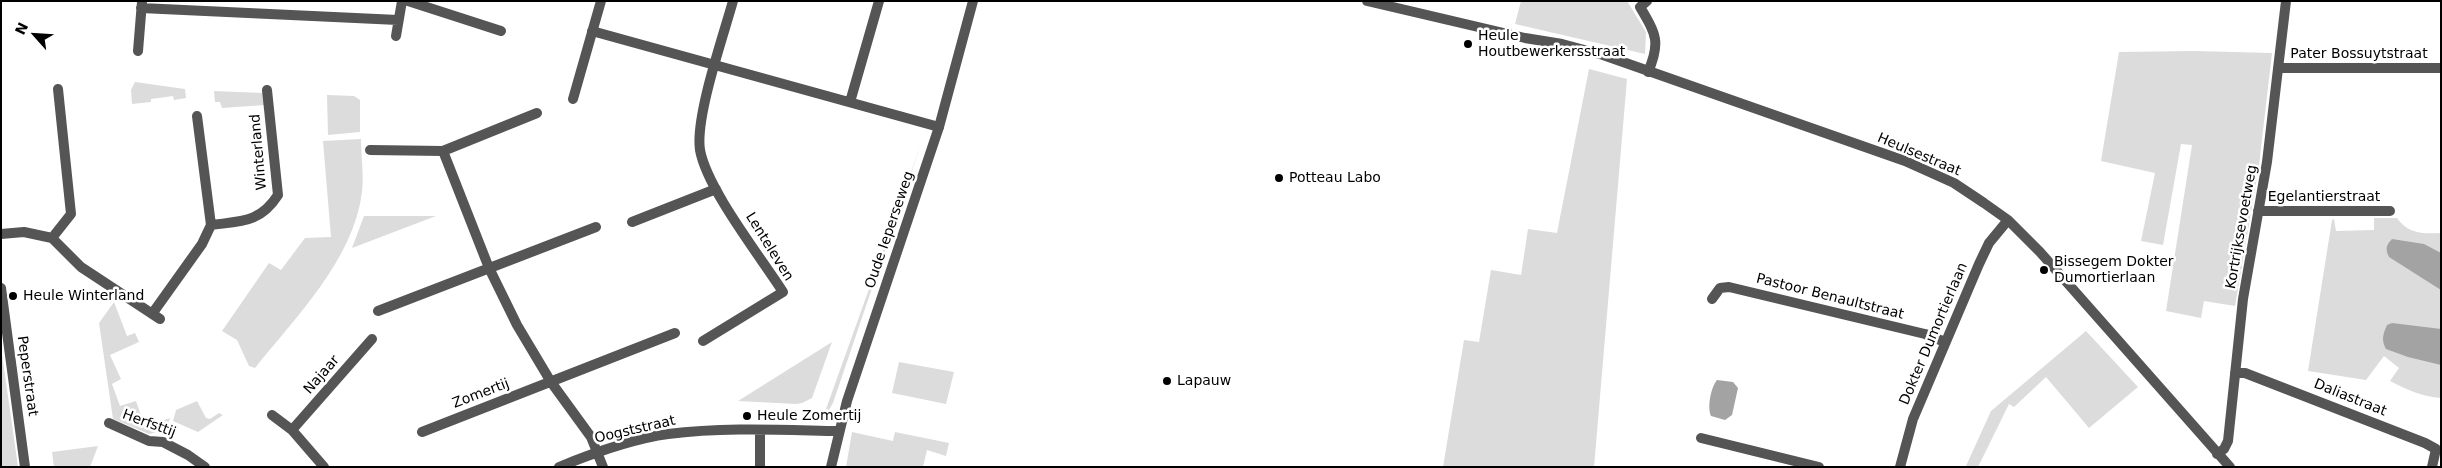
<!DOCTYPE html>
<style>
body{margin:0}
#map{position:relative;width:2442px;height:468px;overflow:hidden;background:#fff;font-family:"DejaVu Sans",sans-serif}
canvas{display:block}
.frame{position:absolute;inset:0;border:2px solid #000;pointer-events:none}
.north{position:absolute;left:10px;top:10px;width:50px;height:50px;-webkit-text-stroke:4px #fff;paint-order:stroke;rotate:296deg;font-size:14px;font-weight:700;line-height:20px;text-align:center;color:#000}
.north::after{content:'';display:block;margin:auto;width:18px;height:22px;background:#000;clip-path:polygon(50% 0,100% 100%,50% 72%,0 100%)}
</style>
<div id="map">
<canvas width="2442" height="468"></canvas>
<div class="frame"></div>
<div class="north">N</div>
</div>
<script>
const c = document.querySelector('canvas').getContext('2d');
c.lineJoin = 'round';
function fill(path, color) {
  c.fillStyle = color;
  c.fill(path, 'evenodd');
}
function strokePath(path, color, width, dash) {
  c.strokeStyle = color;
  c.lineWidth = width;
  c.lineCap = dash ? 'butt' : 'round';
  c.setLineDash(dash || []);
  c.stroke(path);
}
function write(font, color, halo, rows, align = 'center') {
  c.font = font + ' "DejaVu Sans",sans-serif';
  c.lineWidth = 5;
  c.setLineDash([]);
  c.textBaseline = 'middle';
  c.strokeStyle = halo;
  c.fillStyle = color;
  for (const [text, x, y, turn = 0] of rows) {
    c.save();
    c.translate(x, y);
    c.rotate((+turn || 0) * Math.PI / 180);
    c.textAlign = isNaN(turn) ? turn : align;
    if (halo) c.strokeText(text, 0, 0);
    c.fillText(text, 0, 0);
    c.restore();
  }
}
const green = new Path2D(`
 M1521,1H1627L1646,32L1645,54L1515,24Z
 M2194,51L2272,53L2259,165L2235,306L2204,301L2201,318L2166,311L2192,145L2181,144L2163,245L2141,241L2155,173L2101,161L2119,52Z
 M1589,69L1627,79L1594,467H1443L1464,340L1479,342L1491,270L1521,275L1528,229L1557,233Z
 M135,82L185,89L186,98L174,100L173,96L151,99V102L132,104L131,90Z
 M214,91L263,93L265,105L222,108L220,102H215Z
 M327,95L354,96L360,100V132L328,135Z
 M361,139C361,156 364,175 362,192C354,259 295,318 255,368L249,366L237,340L222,331L269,263L281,270L305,238L331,237L323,141Z
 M921,144L833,403L829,410L826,409Z
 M364,216H436L352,248Z
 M2374,218H2397C2408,234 2423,234 2441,233V398C2422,397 2406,389 2390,381L2399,368L2384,356L2366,380L2308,371L2332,220L2334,219L2336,231L2374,230Z
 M114,302L127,336L135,333L139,342L110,355L121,379L112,384L120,406L136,401L145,427L170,418L166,429L149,434L113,419L99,323Z
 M2086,331L2138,387L2089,428L2046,377L2014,407L2009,404L1978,467L1966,466L1991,411Z
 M832,342L812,398L802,403L796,404L738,401Z
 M1,347L18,467H1Z
 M899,362L954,372L946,404L892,393Z
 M197,401L206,418L210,419L219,413L223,415L198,432L173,421L176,410Z
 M852,432L893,441L895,432L949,443L946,456L927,450L923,467H846Z
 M98,446L90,467H54L52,452Z`);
const water = new Path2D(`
 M2392,239L2424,244L2441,253V290L2389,257C2385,249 2386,245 2392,239Z
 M2392,323L2441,329V365L2408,357L2386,349C2381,340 2383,334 2387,325Z
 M1717,380L1733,382L1738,388L1732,415L1725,420L1711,416C1707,407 1711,387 1717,380Z`);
const minor = new Path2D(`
 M408,1L501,31
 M1367,1L1525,38L1562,44L1603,55L1905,161L1954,183L1984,203L2008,220L2040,252L2230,467
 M1647,1L1640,7C1656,34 1661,42 1648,72
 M141,8L398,20
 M592,31L939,127
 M396,36L402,1
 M138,51L142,2
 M2278,68H2441
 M573,99L601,1
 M850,102L879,1
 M370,150L443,151L537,113
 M443,151L489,268L517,325L551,382L591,437L603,467
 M2258,211H2390
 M632,222L716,189
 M211,225C241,221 260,223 278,195L267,90
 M1,234L24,232L52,238L81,267L160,319
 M52,238L71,214L58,89
 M1,288L25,467
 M1712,299L1720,288L1729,287L1925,334L1945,342
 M378,311L596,227
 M152,314L202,244L211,225L197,116
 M703,341L783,292C760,256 707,189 700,150C695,117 723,37 733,1
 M2235,373H2245L2425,443L2436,449L2432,467
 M272,415L292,430L324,467
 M109,423L149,441L163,442L188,455L205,467
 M292,430L372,339
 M422,432L675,333
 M1701,438L1819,467
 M2217,454L2224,449L2228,441L2243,299L2267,162L2286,1
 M559,467C593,453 631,439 668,434C725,427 782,430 839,431
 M760,467V430
 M1900,467L1913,419L1979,264L1989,243L2008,220`);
const tertiary = new Path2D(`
 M831,467L847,401L939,127L973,1`);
const markers = [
 [1468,44,5,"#000"],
 [1279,178,5,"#000"],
 [2044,270,5,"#000"],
 [13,296,5,"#000"],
 [1167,381,5,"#000"],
 [747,416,5,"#000"]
];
const poiNames = [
 ["Heule",1478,36],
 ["Houtbewerkersstraat",1478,52],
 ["Potteau Labo",1289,178],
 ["Bissegem Dokter",2054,262],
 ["Dumortierlaan",2054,278],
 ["Heule Winterland",23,296],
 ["Lapauw",1177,381],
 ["Heule Zomertij",757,416]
];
const streetNames = [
 ["Pater Bossuytstraat",2359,54],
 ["Winterland",259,152,-95],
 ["Heulsestraat",1919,155,23],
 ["Egelantierstraat",2324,197],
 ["Kortrijksevoetweg",2242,227,-80],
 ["Oude Ieperseweg",890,230,-71],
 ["Lenteleven",769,247,58],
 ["Pastoor Benaultstraat",1830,297,14],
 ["Dokter Dumortierlaan",1934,334,-67],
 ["Najaar",322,375,-49],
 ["Peperstraat",27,376,82],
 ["Zomertij",481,394,-21],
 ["Daliastraat",2350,398,22],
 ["Herfsttij",149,424,20],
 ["Oogststraat",635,430,-13]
];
fill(green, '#dcdcdc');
fill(water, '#a3a3a3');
strokePath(minor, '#555', 10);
strokePath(tertiary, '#555', 10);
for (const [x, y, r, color] of markers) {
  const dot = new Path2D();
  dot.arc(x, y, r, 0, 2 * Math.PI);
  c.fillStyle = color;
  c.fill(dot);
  strokePath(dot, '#fff', 2);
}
write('14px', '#000', '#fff', poiNames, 'left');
write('14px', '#000', '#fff', streetNames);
</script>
